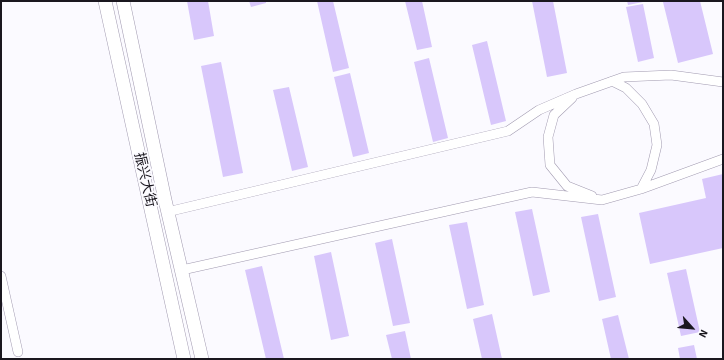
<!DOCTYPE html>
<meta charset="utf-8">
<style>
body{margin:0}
#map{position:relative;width:724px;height:360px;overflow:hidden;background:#fbfaff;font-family:"Source Sans 3",sans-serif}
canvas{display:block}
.frame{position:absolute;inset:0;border:2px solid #1a171f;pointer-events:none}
.north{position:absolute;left:672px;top:308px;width:40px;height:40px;-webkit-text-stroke:3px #fbfaff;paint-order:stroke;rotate:117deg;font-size:11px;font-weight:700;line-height:16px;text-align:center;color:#1a171f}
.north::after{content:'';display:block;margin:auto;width:14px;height:18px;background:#1a171f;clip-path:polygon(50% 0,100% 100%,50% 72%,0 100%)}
</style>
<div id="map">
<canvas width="724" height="360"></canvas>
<div class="frame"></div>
<div class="north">N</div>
</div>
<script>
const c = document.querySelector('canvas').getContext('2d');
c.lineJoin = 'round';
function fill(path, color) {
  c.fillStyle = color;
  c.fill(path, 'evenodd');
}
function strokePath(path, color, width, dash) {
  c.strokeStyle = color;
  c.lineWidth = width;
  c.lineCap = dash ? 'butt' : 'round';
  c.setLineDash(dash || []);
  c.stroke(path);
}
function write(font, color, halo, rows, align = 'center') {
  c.font = font + ' "Source Sans 3","Noto Sans SC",sans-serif';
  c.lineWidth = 3.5;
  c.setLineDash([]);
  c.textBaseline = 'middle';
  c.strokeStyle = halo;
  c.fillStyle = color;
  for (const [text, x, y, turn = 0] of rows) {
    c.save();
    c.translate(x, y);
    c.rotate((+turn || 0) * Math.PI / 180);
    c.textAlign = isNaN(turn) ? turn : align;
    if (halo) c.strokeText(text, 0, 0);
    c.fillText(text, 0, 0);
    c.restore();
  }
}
const building = new Path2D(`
 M187,1H208L214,36L194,40Z
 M249,1H266V3L251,7Z
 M317,1H333L349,68L333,72Z
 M405,1H422L432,47L417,50Z
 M532,1H553L567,73L547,77Z
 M627,1H643V2L628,5Z
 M665,1H700L713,54L678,63L663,2Z
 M643,4L654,58L638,62L626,7Z
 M487,41L506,121L491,125L472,45Z
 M429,58L448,138L433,142L414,62Z
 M221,62L243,173L223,177L201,66Z
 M350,73L369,153L353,157L334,77Z
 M289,87L308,167L292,171L273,90Z
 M723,174V248L650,264L639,213L706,198L702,179Z
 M532,209L550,292L533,296L515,212Z
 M598,214L616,297L599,301L581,217Z
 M467,222L484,305L467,309L449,225Z
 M392,239L410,323L393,326L375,243Z
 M331,252L349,336L331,340L314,256Z
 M262,266L284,359H266L245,270Z
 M686,269L700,332L681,336L667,273Z
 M492,314L502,359H482L473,319Z
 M618,315L629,359H611L602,319Z
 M405,331L411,359H392L386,335Z
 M694,345L697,359H680L678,348Z`);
const minor = new Path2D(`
 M612,81L626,88L642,104L654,124L657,145L651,170L641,189
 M572,98L554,115L548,137L550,165L567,186L592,196
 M167,212L508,131L539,110L576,94L624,77L671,75L723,82
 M182,270L532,192L602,200L641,189L723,159
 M1,276L18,352`);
const secondary = new Path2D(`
 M105,1L184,359
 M123,1L165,200L202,359`);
const streetNames = [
 ["振兴大街",144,180,77]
];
fill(building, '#d8c7fb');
strokePath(minor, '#a19ab0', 10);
strokePath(secondary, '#a19ab0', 14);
strokePath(minor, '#fff', 9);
strokePath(secondary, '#fff', 13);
write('14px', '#1a171f', '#fbfaff', streetNames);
</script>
